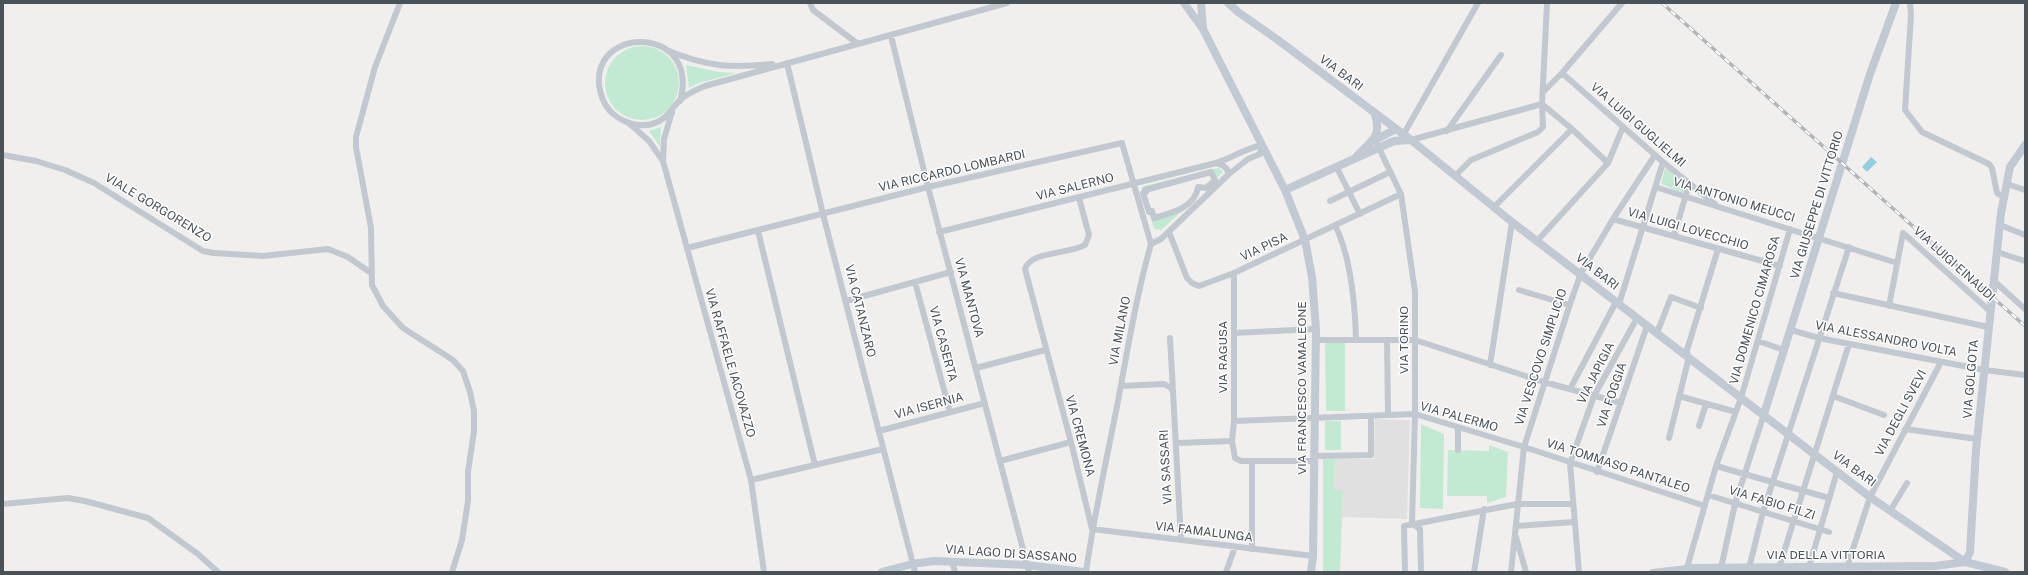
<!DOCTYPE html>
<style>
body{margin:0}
#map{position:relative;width:2028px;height:575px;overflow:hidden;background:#f1efee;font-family:"Public Sans",sans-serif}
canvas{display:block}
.frame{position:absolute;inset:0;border:4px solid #495159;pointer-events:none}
</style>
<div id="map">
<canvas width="2028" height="575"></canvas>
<div class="frame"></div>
</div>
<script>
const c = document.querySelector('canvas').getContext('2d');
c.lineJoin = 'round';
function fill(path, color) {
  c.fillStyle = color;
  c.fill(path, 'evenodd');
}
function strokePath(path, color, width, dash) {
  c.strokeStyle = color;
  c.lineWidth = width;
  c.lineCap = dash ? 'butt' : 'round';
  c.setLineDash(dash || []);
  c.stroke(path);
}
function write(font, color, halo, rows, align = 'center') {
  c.font = font + ' "Public Sans",sans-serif';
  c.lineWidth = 3;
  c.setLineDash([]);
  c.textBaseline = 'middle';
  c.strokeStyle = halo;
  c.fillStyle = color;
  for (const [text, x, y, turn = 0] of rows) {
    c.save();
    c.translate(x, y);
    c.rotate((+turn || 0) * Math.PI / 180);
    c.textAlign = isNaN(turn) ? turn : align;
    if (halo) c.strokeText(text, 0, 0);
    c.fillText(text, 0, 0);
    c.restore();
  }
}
const education = new Path2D(`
 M1375,419L1410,420L1407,519L1342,517L1343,491L1334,490L1335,458L1374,459Z`);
const green = new Path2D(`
 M605 83a37 37 0 1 1 74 0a37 37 0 1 1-74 0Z
 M686,65L719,72L736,73L699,83L689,88Z
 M661,127L660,147L649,131Z
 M1219,168L1223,172L1215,180L1211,173L1143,193L1142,187L1144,186Z
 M1665,168L1687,185L1686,190L1683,193L1661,184Z
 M1190,204L1161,230L1154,229L1149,212L1154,218Z
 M1325,343H1345V411H1326Z
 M1325,421H1341V450H1325Z
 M1421,424L1444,434L1443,509L1420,508Z
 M1489,445L1508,452L1506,497L1487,503V496H1447L1448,450L1489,451Z
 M1323,459H1335L1334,490H1343L1340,572H1323Z
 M1854,571H1955L1959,572H1849Z`);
const water = new Path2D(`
 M1871,157L1877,162L1867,172L1862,167Z`);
const street = new Path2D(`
 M400,3L375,67L356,137V147L371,228L372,285L383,306L403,328L453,360L463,371L470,392L474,411V431L468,472V501L462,540L452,572
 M810,3L813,10L858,44
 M1910,3L1911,15L1905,110L1922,132L1989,164L1992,168L1997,193L2005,198
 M891,36L928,187L1029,572
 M669,51C708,67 730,68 772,64
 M787,63L823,214L915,572
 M1562,73L1663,162L1715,204
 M1544,91L1562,73L1622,3
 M680,101C701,27 595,24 599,84C600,94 603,103 610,111C621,122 637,128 652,124C666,120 670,111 679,101C686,94 696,90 705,86L1007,3
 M1542,104L1572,129L1608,163
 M630,124L649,141L663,161L664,139L672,112
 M1447,131L1501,55
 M1402,137L1478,3
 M1375,140L1401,194L1415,292V414L1412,523
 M1411,140L1542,104
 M3,155L36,161L65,170L94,183L203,251L214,253L263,256L328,249L348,257L371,273
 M663,161L751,480L764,572
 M1216,163C1223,165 1227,167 1229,174
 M1336,166L1360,214
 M1211,172L1215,180L1206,188L1198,187C1195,208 1171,213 1154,218L1152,211L1149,212L1143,193L1146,192L1145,190Z
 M1455,176L1471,160L1538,132L1543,127L1542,104L1547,4
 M2007,184L2025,190
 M1655,187L1897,263
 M1079,198L1089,235L1085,245C1070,254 1030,251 1025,269L1071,442L1092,529L1313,556
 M1330,201L1390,172
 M1494,207L1572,129
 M1613,219L1780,266
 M1335,225C1351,257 1355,304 1356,339
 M2000,225L2025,235
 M758,231L815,465
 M939,232L1216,163C1232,158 1246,148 1262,145L1260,154L1248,159L1229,174L1161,239L1151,244C1136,297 1128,348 1118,401C1107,458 1094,515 1086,572
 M1169,232L1187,278L1192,283L1199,286L1234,273L1401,194
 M1903,233L1990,311
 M1674,236L1689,184
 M1537,241L1608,163L1623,127
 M687,248L928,187L1122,143L1151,244
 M1997,252L2025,261
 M1234,273V421L1232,441L1235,458L1241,461H1315
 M1994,281L2025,309
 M915,282L950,412
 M1519,290L1569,305
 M1833,293L1988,327
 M846,301L951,272
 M1619,304L1663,162
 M1889,306L1903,233
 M1791,330L1819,338L1984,370L2025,375
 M1234,333L1316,329
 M1657,333L1671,297L1701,308
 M1170,338L1173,391
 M1316,340H1415L1544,382L1621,403
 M1387,340L1388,415
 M1758,341L1784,350
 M1490,365L1512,222
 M976,368L1045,350
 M1121,386L1164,384L1171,388L1173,392L1181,540
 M1570,389L1616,302
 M1679,396L1736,412
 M1833,396L1884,415
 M1234,421L1415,414L1524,447L1705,506
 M1699,426L1706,404
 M1905,429L1977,439
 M879,431L985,403
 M1669,438L1688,361L1687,350L1718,249
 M1177,443L1232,441
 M1458,450V428
 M1315,456L1371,455V416
 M1000,461L1071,442
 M1716,466L1829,498
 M1597,472L1647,326
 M751,480L883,449
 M1708,495L1829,532
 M3,504L68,498L85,501L148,518L198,554L218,572
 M1890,511L1907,483
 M1412,523L1420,529L1421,572
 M1516,526L1574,522
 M1516,537L1526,572
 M1252,549V461
 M952,561L955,572
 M1809,567L1837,472
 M1847,567L1870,497L1941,362
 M1721,568L1735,504L1764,414
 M1749,568L1763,512L1849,247
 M1779,568L1849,344
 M1226,572L1235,547
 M1405,572L1404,526L1517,504H1572
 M1474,572L1484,509
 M1511,572L1524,447L1570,304L1581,273L1613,219L1655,155
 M1579,572L1570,463L1594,396L1637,318
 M1652,572L1687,568L1716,466L1741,398L1790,229`);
const secondary = new Path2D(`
 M1184,3L1203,29L1262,145L1285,190L1305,240L1312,277L1316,329L1313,556L1311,572
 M1201,3L1203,28
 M1228,3L1238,12L1278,40L1411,140L1512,222L1870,497L1965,562L2005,572
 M1375,140L1396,129
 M1356,157C1371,140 1382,139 1375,114
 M1285,190L1394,141L1411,140
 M1764,414L1870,74L1896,3
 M882,572L912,564L934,561L1027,565L1084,572
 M1686,572L1687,568L1935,566L1965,562L1970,552L1976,450L2001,213L2010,167L2025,145`);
const rail = new Path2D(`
 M1662,3L2025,326`);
const streetNames = [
 ["VIA BARI",1341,73,37],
 ["VIA LUIGI GUGLIELMI",1638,125,41],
 ["VIA RICCARDO LOMBARDI",952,171,-13],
 ["VIA SALERNO",1075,187,-14],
 ["VIA ANTONIO MEUCCI",1734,200,17],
 ["VIA GIUSEPPE DI VITTORIO",1817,205,-73],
 ["VIALE GORGORENZO",158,208,31],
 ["VIA LUIGI LOVECCHIO",1688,229,16],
 ["VIA PISA",1264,247,-25],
 ["VIA LUIGI EINAUDI",1954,264,42],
 ["VIA BARI",1597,272,38],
 ["VIA MANTOVA",969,298,75],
 ["VIA DOMENICO CIMAROSA",1755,310,-74],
 ["VIA CATANZARO",860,311,76],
 ["VIA MILANO",1120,331,-79],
 ["VIA ALESSANDRO VOLTA",1886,339,11],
 ["VIA TORINO",1404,340,-90],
 ["VIA CASERTA",943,344,75],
 ["VIA RAGUSA",1223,357,-90],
 ["VIA VESCOVO SIMPLICIO",1541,357,-72],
 ["VIA RAFFAELE IACOVAZZO",730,363,74],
 ["VIA JAPIGIA",1596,373,-63],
 ["VIA GOLGOTA",1971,379,-85],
 ["VIA FRANCESCO VAMALEONE",1302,388,-90],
 ["VIA FOGGIA",1612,395,-71],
 ["VIA ISERNIA",929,406,-15],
 ["VIA DEGLI SVEVI",1901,413,-62],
 ["VIA PALERMO",1459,417,16],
 ["VIA CREMONA",1080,436,75],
 ["VIA TOMMASO PANTALEO",1618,466,18],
 ["VIA SASSARI",1166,467,-93],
 ["VIA BARI",1854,469,37],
 ["VIA FABIO FILZI",1772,503,17],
 ["VIA FAMALUNGA",1204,532,7],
 ["VIA LAGO DI SASSANO",1011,554,4],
 ["VIA DELLA VITTORIA",1826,555]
];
fill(education, '#e1e0e0');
fill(green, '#c2e9d2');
fill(water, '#94cee1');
strokePath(street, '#c1c8cf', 6);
strokePath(secondary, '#c1c9d3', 8);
strokePath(rail, '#b1b4b8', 3.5);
strokePath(rail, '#fff', 2, [6]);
write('12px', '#495159', '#fff', streetNames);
</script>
